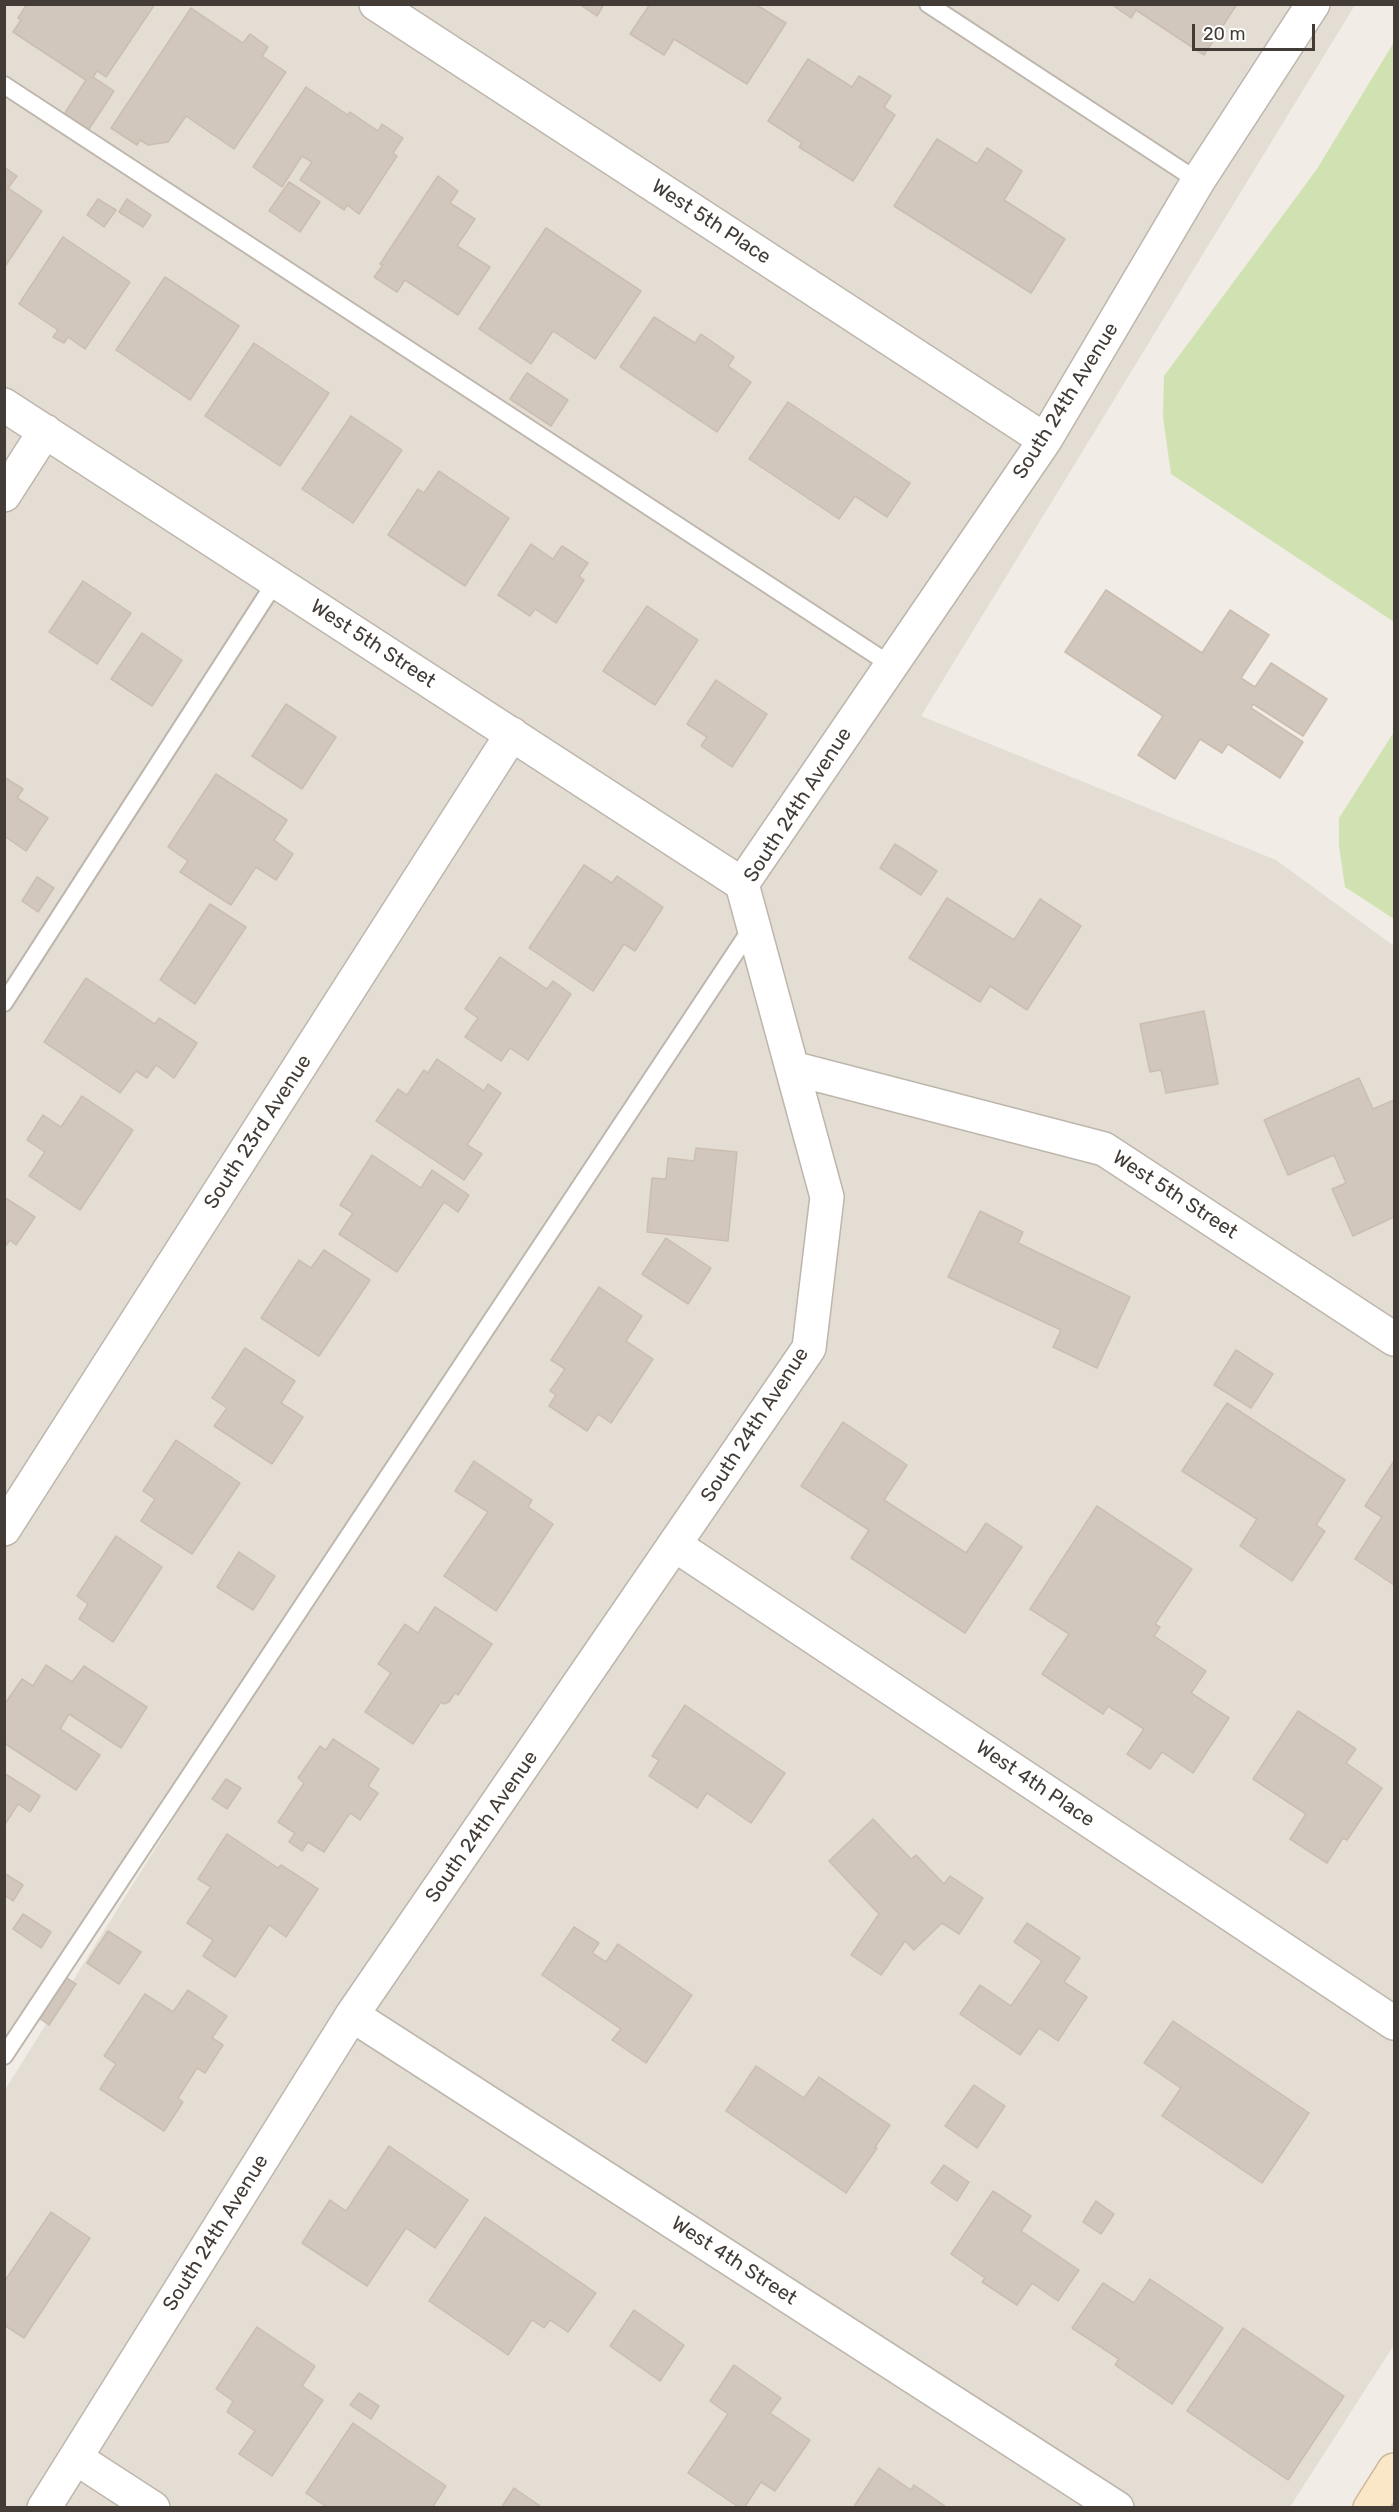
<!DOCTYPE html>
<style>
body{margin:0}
#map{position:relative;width:1399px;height:2512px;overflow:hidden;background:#f1ece5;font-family:Rubik,sans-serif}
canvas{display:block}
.frame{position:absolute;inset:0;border:6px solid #433c36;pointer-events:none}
.scale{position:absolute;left:1192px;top:24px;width:123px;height:27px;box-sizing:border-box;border:3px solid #433c36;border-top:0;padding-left:8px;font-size:18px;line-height:21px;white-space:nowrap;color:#433c36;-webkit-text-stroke:4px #fff;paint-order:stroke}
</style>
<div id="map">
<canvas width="1399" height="2512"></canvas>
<div class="frame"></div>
<div class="scale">20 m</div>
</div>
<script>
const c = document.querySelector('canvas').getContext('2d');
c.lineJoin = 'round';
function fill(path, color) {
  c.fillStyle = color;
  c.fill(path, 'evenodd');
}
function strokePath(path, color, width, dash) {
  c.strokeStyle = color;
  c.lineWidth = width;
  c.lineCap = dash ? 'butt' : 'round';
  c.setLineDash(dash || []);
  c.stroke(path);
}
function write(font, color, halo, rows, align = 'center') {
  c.font = font + ' Rubik,sans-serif';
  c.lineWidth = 6;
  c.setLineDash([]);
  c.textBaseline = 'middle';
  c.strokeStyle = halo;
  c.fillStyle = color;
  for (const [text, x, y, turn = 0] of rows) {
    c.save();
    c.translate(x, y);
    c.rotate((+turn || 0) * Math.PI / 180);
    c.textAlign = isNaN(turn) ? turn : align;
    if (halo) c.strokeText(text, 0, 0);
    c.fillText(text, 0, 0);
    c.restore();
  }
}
const residential = new Path2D(`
 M5,5H1355L921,716L1276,860L1394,946V2345L1290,2507H5V2090L339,1553L5,2056Z`);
const green = new Path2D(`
 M1394,42V622L1171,474L1163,417L1164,376L1317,169Z
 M1394,732V919L1345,887L1339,846V818Z`);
const building = new Path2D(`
 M27,4H155L106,77L97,71L93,77L114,91L87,132L63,116L86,80L13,32L21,20L18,18Z
 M579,4H604L597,16Z
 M650,4H755L786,23L747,84L674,39L664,55L630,34Z
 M1111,4H1237L1204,55L1136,10L1131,18Z
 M191,8L243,43L250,34L268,47L262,56L286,72L234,149L186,116L168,142L148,145L140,140L137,145L111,128Z
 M808,59L852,87L859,76L891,96L884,107L895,115L853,181L799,147L802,143L768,121Z
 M306,87L348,115L350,112L378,131L382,124L403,138L393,153L397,156L359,214L347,205L344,210L300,180L312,162L302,156L282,187L253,167Z
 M937,139L977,164L987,148L1022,171L1004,200L1065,239L1031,293L894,206Z
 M4,167L17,176L8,188L42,211L4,268Z
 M438,176L458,191L450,203L475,219L457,246L490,267L458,315L405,280L397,292L374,277L383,265L380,264Z
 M289,182L320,202L300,232L269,211Z
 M98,199L116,210L104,227L87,215Z
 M127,199L151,215L143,227L119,212Z
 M546,228L641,291L595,359L553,331L531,364L479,329Z
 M63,237L130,282L85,349L68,337L64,343L53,337L58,330L19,304Z
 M165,277L239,326L190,400L116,350Z
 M654,317L695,343L701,334L734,357L728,366L751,382L717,432L620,367Z
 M254,343L329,393L280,466L205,416Z
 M527,373L568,400L551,426L510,399Z
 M788,402L910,483L887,517L855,496L839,519L749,459Z
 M351,416L402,450L353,523L302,489Z
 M439,471L509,518L465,586L388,535L418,489L424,493Z
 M531,544L553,559L562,546L588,563L579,576L584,580L556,623L535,609L530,616L498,595Z
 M83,581L131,613L97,664L49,632Z
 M1106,590L1202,653L1230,610L1269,635L1241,678L1255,687L1271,663L1327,699L1303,736L1253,704L1251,708L1303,742L1280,778L1228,744L1222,753L1200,739L1175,779L1138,755L1163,716L1065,652Z
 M647,606L698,640L655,705L603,671Z
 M142,633L182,660L152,706L111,679Z
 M716,680L767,714L732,767L701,746L707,737L687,724Z
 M286,704L336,737L302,789L252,756Z
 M216,774L287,820L274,840L293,854L276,880L256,867L231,905L180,872L188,861L168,847Z
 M4,777L23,789L17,798L48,818L26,851L4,836Z
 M895,844L937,871L921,895L880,868Z
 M584,865L612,883L617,876L663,907L635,951L624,944L593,991L529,948Z
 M37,877L54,888L38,912L22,901Z
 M947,898L1014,940L1040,899L1081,926L1027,1010L990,986L980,1002L909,958Z
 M210,904L246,927L195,1004L160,980Z
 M500,957L547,989L553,981L571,994L528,1060L510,1048L501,1061L465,1037L478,1018L465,1009Z
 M86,978L155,1024L159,1018L197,1043L174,1078L156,1065L147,1078L136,1071L120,1093L44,1042Z
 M1204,1011L1218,1084L1166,1093L1161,1070L1150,1072L1140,1024Z
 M437,1059L484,1091L488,1084L501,1093L467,1145L482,1154L464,1180L376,1121L398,1089L407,1095L424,1070L428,1073Z
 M1359,1078L1373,1109L1394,1100V1217L1353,1236L1332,1189L1346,1183L1334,1155L1288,1175L1264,1120Z
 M82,1096L133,1130L80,1210L29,1176L45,1152L27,1140L43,1115L61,1127Z
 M696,1148L737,1152L728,1241L647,1232L652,1178L666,1179L668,1158L694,1161Z
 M372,1155L421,1188L432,1170L469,1195L458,1212L444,1202L397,1272L339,1234L353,1213L340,1205Z
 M4,1197L35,1217L16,1245L10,1240L4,1248Z
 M980,1211L1023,1232L1018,1243L1130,1297L1097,1368L1053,1347L1061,1330L948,1277Z
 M666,1238L711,1268L688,1304L642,1274Z
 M324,1250L370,1280L319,1356L261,1318L299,1260L311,1268Z
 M599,1287L642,1316L626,1341L653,1359L611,1423L598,1414L587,1431L549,1406L556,1395L550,1391L565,1369L551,1360Z
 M245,1348L295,1381L281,1403L303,1417L272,1464L214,1426L227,1408L212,1398Z
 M1236,1350L1273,1374L1251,1408L1214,1385Z
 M1227,1403L1345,1480L1316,1525L1325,1531L1292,1581L1240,1546L1257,1519L1182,1471Z
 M843,1422L907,1465L884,1500L966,1553L986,1523L1022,1547L965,1633L851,1558L869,1530L801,1486Z
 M176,1440L240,1483L192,1554L141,1521L155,1499L143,1491Z
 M474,1461L532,1500L528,1507L553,1524L496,1611L444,1576L488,1512L455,1491Z
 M1394,1461V1585L1355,1559L1382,1517L1365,1506Z
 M1097,1506L1192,1569L1155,1624L1160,1627L1154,1636L1206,1671L1191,1693L1229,1718L1193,1773L1162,1752L1150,1769L1127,1754L1144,1729L1108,1706L1103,1714L1042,1674L1069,1634L1030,1609Z
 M116,1536L162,1567L113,1642L79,1619L88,1604L77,1596Z
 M239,1552L275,1576L253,1610L217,1587Z
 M435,1607L492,1644L458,1695L455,1693L449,1702L444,1704L441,1702L413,1744L365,1712L391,1673L378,1664L405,1624L418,1633Z
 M46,1665L72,1682L84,1666L147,1707L121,1748L69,1714L60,1729L100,1755L76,1790L4,1743V1705L22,1679L33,1686Z
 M685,1705L785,1773L751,1823L707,1793L697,1808L649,1776L659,1760L652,1756Z
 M1298,1711L1356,1749L1346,1763L1382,1788L1347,1840L1343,1838L1327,1863L1290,1839L1306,1814L1253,1779Z
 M333,1739L379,1769L368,1786L378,1793L360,1820L350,1813L324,1852L308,1842L302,1851L289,1842L295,1833L278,1822L304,1783L298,1778L320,1746L326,1750Z
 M4,1773L40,1796L30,1812L18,1804L4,1826Z
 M226,1779L241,1788L227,1809L212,1799Z
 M873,1819L911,1859L916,1855L944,1884L950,1876L983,1898L959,1934L942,1923L914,1950L905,1941L881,1975L851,1955L879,1914L829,1861Z
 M227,1834L278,1868L281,1865L318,1889L286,1937L269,1925L235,1977L203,1956L213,1940L187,1923L211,1887L198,1879Z
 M4,1873L23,1885L13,1901L4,1895Z
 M23,1914L51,1932L41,1948L13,1929Z
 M1027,1923L1080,1958L1064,1982L1087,1997L1058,2041L1039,2028L1020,2055L960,2014L980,1985L1011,2006L1042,1961L1014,1942Z
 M574,1927L599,1943L592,1953L606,1962L618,1944L692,1995L646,2063L612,2040L621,2029L542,1975Z
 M108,1931L141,1952L119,1984L87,1963Z
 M62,1975L76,1984L49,2025L36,2016Z
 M188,1990L227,2016L212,2038L223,2045L205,2073L197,2068L178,2098L183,2102L164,2131L100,2089L116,2064L104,2056L145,1994L173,2012Z
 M1173,2021L1309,2113L1262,2183L1162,2116L1181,2088L1144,2063Z
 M756,2066L804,2098L819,2077L890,2125L875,2147L877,2148L846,2193L726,2111Z
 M974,2085L1005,2106L977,2148L945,2126Z
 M389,2146L468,2200L435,2248L406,2228L367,2286L302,2243L330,2200L346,2211Z
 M944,2165L969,2182L957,2201L931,2183Z
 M993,2191L1031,2216L1021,2231L1079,2270L1058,2301L1032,2283L1017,2305L982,2282L985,2278L951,2254Z
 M1096,2201L1114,2214L1101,2234L1083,2222Z
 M51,2212L90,2238L24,2338L4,2325V2282Z
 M485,2217L596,2293L568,2332L550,2320L544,2328L532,2320L508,2355L429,2301Z
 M1150,2279L1223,2328L1172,2404L1115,2365L1119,2359L1072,2328L1103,2283L1134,2303Z
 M634,2310L684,2345L660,2381L610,2346Z
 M257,2327L315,2366L302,2386L323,2400L272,2476L239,2454L255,2431L227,2412L233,2401L216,2389Z
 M1243,2328L1344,2396L1288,2480L1187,2411Z
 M734,2365L781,2398L770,2413L810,2440L775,2491L761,2482L744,2508H740L688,2473L728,2414L710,2401Z
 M359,2393L379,2406L371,2419L350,2405Z
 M353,2423L446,2486L432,2508H328L306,2493Z
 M879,2468L911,2490L914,2485L948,2508H853Z
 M514,2488L543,2508H501Z`);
const service = new Path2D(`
 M928,4L1198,181
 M4,85L891,665
 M4,1003L276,581
 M4,2056L753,926`);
const minor = new Path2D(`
 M376,4L1045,440
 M4,405L742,884
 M4,495L45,431
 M792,1068L1104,1149L1394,1339
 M4,1529L512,734
 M675,1545L1394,2023
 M352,2015L1117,2508
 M76,2458L153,2508
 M44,2508L352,2015L809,1348L827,1197L742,884L1045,440L1198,181L1313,4`);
const secondary = new Path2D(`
 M1370,2508L1394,2470`);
const streetNames = [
 ["West 5th Place",711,222,33],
 ["South 24th Avenue",1066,401,-58],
 ["West 5th Street",373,644,33],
 ["South 24th Avenue",798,805,-57],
 ["South 23rd Avenue",258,1132,-57],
 ["West 5th Street",1175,1195,33],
 ["South 24th Avenue",755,1425,-57],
 ["West 4th Place",1035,1784,34],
 ["South 24th Avenue",482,1827,-55],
 ["South 24th Avenue",216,2233,-58],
 ["West 4th Street",734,2261,33]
];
fill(residential, '#e4ddd4');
fill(green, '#d1e2b2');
fill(building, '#d1c7bc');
strokePath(building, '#cbbeb0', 1.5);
strokePath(service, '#beb6ac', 20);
strokePath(minor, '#beb6ac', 36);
strokePath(secondary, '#cdb999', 36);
strokePath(service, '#fff', 16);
strokePath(minor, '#fff', 33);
strokePath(secondary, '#f9e7c7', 33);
write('20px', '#433c36', '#fff', streetNames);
</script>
